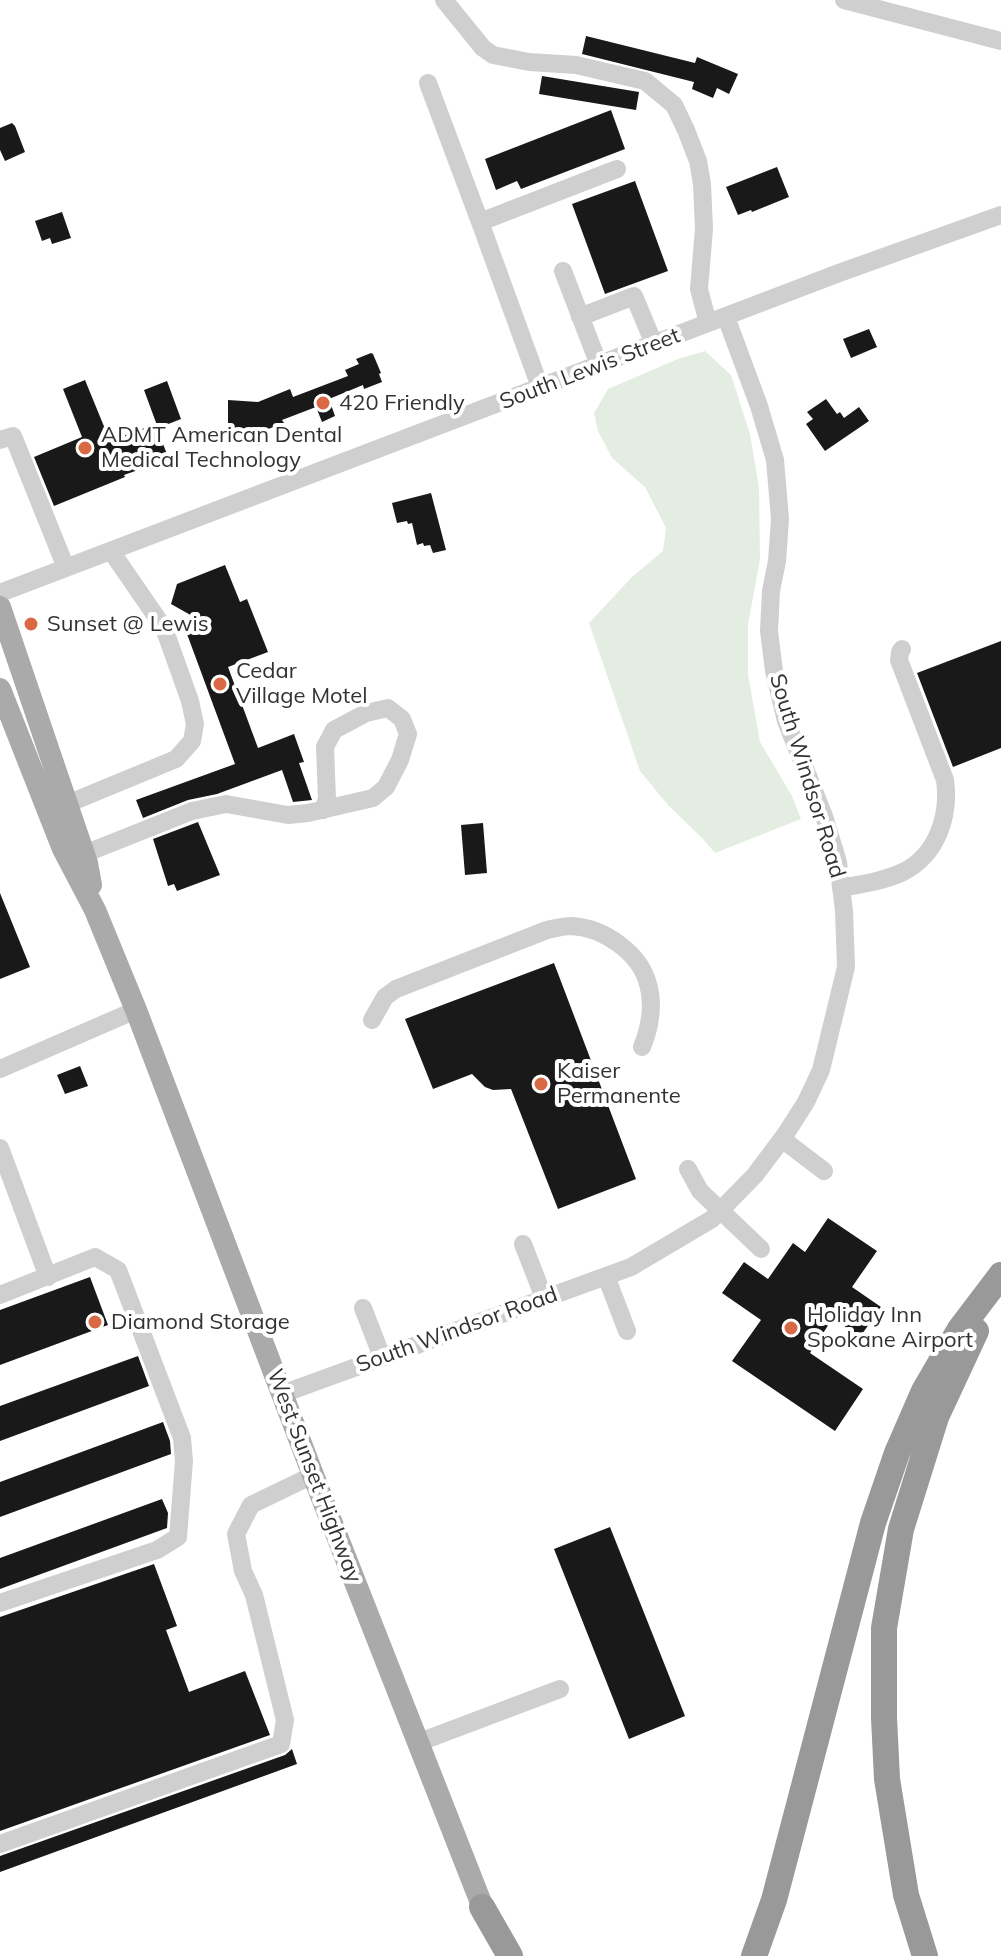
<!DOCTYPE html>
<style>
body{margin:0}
canvas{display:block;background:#fff}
</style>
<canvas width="1001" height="1956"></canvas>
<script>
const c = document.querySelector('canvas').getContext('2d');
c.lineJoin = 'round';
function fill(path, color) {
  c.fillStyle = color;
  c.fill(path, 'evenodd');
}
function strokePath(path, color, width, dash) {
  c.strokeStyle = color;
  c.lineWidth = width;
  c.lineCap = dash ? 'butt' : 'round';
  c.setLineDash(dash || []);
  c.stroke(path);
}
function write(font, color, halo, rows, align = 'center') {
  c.font = font + ' Mulish,sans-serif';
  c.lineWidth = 8;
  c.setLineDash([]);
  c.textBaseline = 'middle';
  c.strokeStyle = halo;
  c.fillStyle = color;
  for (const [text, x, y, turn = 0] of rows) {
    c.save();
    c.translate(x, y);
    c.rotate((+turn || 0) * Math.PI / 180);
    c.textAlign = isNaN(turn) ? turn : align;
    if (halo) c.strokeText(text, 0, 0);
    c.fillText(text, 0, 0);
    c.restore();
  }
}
const green = new Path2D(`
 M705,351L731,375L750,434L759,488L760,559L748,625V674L760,742L792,796L801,819L715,853L702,838L668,805L640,771L589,623L632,577L663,551L666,528L645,487L612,458L598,431L594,413L608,389L678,359Z`);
const building = new Path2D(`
 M586,36L695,63L697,57L738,74L729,94L717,88L713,98L692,89L694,82L582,54Z
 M542,76L639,92L636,110L539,94Z
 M611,110L625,149L521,189L517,181L496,190L485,159Z
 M12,123L15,126L25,152L5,161L0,150V128Z
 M777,167L789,197L752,212L751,210L738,215L726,187Z
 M635,181L668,271L605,294L572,204Z
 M62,212L71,238L52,244L50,238L42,241L35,221Z
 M869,329L877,347L851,358L843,339Z
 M371,353L373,354L381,373L379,374L382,382L364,389L363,385L329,399L335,416L322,422L316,407L282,420L284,423L247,437V441L228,440V400L258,402L290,389L293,397L348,376L345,370L359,364L356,359Z
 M85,380L110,441L155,424L169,459L124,475L125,477L54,506L34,457L82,437L63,389Z
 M167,381L181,419L158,428L144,390Z
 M826,399L837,414L840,412L844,418L859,407L869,421L825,451L806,424L813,419L807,412Z
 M431,493L446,550L433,553L430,545L424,546L423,543L417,545L412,523L408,524L407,521L397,523L392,503Z
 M225,565L240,602L247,599L268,652L228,667L258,748L294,734L304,762L299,763L312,800L293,802L282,770L217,794L188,800L143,818L136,800L235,764L187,634L210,626L171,604L177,584Z
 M1001,641V748L953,767L917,673Z
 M198,822L220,875L177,891L174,884L168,886L153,839Z
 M483,823L487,873L465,875L461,825Z
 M0,893L30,967L0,979Z
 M554,963L636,1179L558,1209L511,1089L493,1090L485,1087L472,1074L433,1089L405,1019Z
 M80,1066L88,1086L65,1094L57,1075Z
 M828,1218L877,1251L852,1287L881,1307L860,1337L833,1318L810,1353L863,1389L835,1431L732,1361L761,1320L722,1293L744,1262L768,1279L793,1243L805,1252Z
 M90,1277L108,1325L0,1365V1310Z
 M138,1356L149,1386L0,1441V1406Z
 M163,1422L170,1441L171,1454L0,1517V1482Z
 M162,1499L168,1513L167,1528L0,1589V1558Z
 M610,1527L685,1716L629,1739L554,1549Z
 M154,1564L177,1626L166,1630L189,1692L245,1671L270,1735L0,1831V1617Z
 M292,1749L297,1764L0,1872V1856L285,1755Z`);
const minor = new Path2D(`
 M444,0L483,48L493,55L529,62L576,65L645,81L674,105L686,130L698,161L702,184L704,229L699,289L708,323
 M844,0L1001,41
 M428,83L480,222
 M563,271L599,365
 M580,317L634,296L654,344
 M540,387L480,222L617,169
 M0,440L13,436L66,568
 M0,593L839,273L1001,215
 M67,804L176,759L192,741L195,724L190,701L164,628L111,551
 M84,854L192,811L226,804L288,815L308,813L373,798L386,787L400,760L408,734L402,719L388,708L366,713L334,730L325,747L327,799L323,810
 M841,888C862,884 884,881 903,872C937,855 950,816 945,780L899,660L900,652L902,649
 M372,1020L385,997L396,989L547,930C556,928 564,926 572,926C604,928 640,953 648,984C654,1004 650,1028 642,1047
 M0,1069L136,1010
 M782,1139L824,1171
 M0,1148L48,1277
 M688,1169L700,1191L761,1249
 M523,1244L544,1298
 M606,1276L627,1331
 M0,1295L95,1257L118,1270L182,1438L184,1461L178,1537L157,1550L0,1603
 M363,1308L382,1357
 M282,1394L631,1267L712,1219L755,1175L785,1135L806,1102L821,1070L846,967L844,911L838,862L824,816L786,721L774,671L769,631L771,591L777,561L780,519L775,460L759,406L726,317
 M417,1743L560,1689
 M0,1844L281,1744L285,1720L254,1595L243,1571L236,1534L251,1505L313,1475`);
const major = new Path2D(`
 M0,607L87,863L91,885
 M0,689L63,849L95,910L136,1010L313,1475L489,1923`);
const highway = new Path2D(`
 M482,1907L510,1956
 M754,1956L774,1900L873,1523L897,1453L924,1391L960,1329L1001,1275
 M925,1956L906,1895L887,1779L884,1718V1628L901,1529L936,1417L976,1331`);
const markers = [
 [323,403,8,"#d96944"],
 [85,448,8,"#d96944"],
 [31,624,8,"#d96944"],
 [220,684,8,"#d96944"],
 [541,1084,8,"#d96944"],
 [95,1322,8,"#d96944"],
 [791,1328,8,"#d96944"]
];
const streetNames = [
 ["South Lewis Street",590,369,-21],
 ["South Windsor Road",807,776,73],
 ["South Windsor Road",457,1330,-20],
 ["West Sunset Highway",314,1476,69]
];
const poiNames = [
 ["420 Friendly",339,403],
 ["ADMT American Dental",101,435],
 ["Medical Technology",101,460],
 ["Sunset @ Lewis",47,624],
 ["Cedar",236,671],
 ["Village Motel",236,696],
 ["Kaiser",557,1071],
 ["Permanente",557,1096],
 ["Holiday Inn",807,1315],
 ["Spokane Airport",807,1340],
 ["Diamond Storage",111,1322]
];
fill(green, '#e4ede1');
fill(building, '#191919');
strokePath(minor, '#cfcfcf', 18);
strokePath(major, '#aaa', 22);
strokePath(highway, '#999', 26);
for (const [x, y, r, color] of markers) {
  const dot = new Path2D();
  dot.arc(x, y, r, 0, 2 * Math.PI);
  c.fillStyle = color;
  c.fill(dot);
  strokePath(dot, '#fff', 3);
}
write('22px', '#323232', '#fff', streetNames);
write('22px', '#323232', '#fff', poiNames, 'left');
</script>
